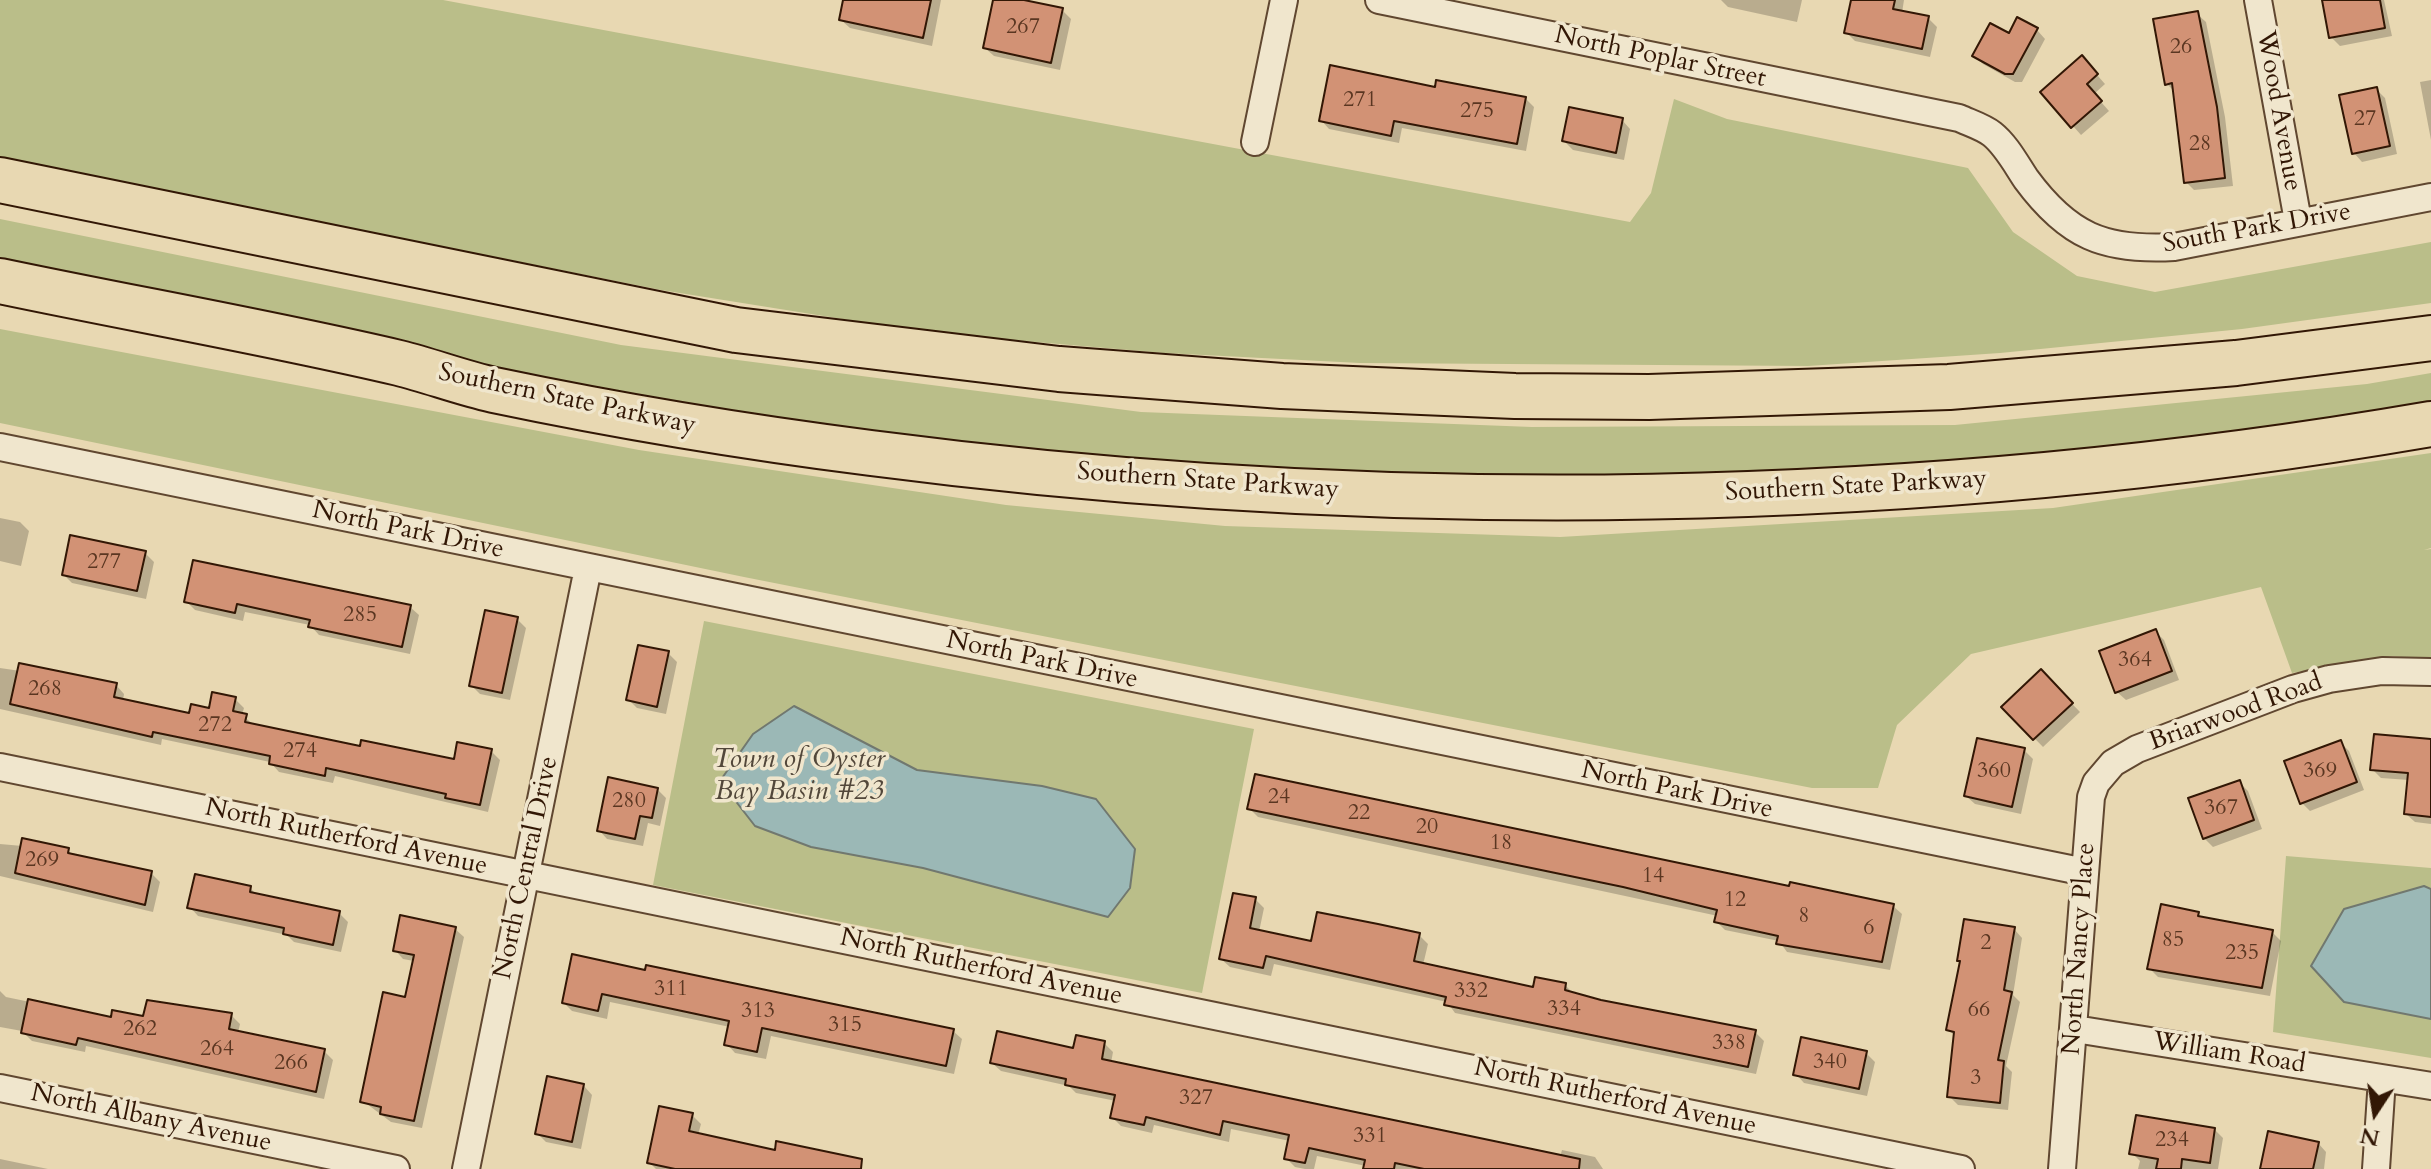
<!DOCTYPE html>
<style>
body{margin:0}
#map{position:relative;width:2431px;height:1169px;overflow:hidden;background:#e8d8b2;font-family:Cardo,serif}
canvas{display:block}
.north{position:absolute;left:2335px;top:1073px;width:80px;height:80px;-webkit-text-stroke:6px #f0e6cd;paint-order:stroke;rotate:192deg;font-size:22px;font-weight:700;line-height:32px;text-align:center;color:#321705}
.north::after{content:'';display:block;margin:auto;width:28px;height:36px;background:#321705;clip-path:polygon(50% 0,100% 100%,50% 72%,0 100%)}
</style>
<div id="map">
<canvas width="2431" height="1169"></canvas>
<div class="north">N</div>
</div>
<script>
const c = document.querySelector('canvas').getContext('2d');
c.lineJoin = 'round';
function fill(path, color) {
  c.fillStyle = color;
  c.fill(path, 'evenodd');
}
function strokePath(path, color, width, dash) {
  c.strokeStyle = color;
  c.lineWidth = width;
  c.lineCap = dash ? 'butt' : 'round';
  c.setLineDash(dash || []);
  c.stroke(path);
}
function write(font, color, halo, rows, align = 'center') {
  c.font = font + ' Cardo,serif';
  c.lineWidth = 7;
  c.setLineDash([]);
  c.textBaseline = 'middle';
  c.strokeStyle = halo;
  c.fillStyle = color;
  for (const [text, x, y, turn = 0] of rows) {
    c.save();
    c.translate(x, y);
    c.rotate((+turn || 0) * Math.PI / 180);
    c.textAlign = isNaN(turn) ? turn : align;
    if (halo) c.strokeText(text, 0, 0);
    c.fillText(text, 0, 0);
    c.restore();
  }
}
const green = new Path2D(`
 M0,0H443L1630,222L1651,193L1674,99L1727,119L1968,168L2013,232L2077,276L2155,292L2431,242V303L2242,329L2000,353L1808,366L1360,363L1164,353L930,333L661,290L0,159Z
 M0,219L621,345L1141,412L1532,427L1955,425L2367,384L2431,373V402L2152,444L1951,464L1741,477L1330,475L1130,460L854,429L607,392L0,266Z
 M0,329L639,450L1006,505L1225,526L1560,537L2053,508L2431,453V548L2424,550L2431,549V660L2392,656L2292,673L2261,587L1971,654L1897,725L1878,788H1812L744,577L0,423Z
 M704,621L1254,729L1202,993L653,885Z
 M2286,856L2431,868V889L2424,886L2344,909V1002L2431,1019V1058L2273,1032Z`);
const water = new Path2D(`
 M794,706L917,770L1042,786L1096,799L1135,849L1130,888L1108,917L923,868L811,847L755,826L720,781L753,734Z
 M2424,886L2431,889V1019L2344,1002L2311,966L2344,909Z`);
const shadow = new Path2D(`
 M845,0H941L932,46L850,28L841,20Z
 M995,0H1014L1062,10L1071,19L1060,70L994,56L985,48Z
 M1721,0H1802L1797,22L1728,7Z
 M1853,0H1904L1902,13L1928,18L1937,27L1930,57L1855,41L1846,32Z
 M2324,0H2384L2392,36L2340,46L2331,37Z
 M2197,14L2206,22L2225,117L2233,186L2194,190L2186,182L2176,93L2167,84Z
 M2037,30L2045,39L2022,82H2015L1983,64L1974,56L2010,36Z
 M2090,67L2105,84L2094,94L2109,111L2081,135L2043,92Z
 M2431,80V140L2420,82Z
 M2376,89L2385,98L2397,154L2362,162L2354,153Z
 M1436,90L1525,98L1534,107L1526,151L1402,128L1399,143L1329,129L1321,120Z
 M1622,120L1630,129L1624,160L1573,150L1564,141Z
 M0,518L20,522L29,531L21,566L0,561Z
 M145,553L154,562L146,599L72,583L64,575Z
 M187,602L410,607L419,615L410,654L319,635L310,625L245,612L243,621L195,610Z
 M517,619L526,628L510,700L480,694L471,685Z
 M2155,631L2164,640L2179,680L2126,700L2117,692Z
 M668,653L677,662L666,714L637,708L628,699Z
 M0,668L116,685L124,694L123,701L190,715L235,699L244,708L242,715L254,725L362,749L455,761L491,751L500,760L488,812L335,776L333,783L279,772L270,762L162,739L161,745L0,709Z
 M2041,672L2080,712L2043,747L2004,707Z
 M2431,741V824L2415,822L2406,814L2409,780L2381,778L2372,769Z
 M2340,742L2349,751L2364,790L2310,811L2301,802Z
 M2024,750L2033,759L2021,814L1975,804L1966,796Z
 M2239,782L2248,791L2262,829L2213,847L2204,838Z
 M657,789L666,798L660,826L648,823L643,846L607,839L599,830Z
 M1250,809L1893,906L1902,914L1890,970L1787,952L1779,941L1725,930L1716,921L1718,916L1258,817Z
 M0,844L68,850L74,857L151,873L160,882L153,912L0,876Z
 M250,888L258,896L339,913L348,922L341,952L294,942L287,935L198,916L190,907Z
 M1255,899L1264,908L1259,932L1312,944L1419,935L1428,944L1423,965L1534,989L1565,985L1574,994L1755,1032L1764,1041L1756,1074L1455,1013L1447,1002L1274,964L1271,976L1230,967L1221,959Z
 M2198,914L2203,919L2272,932L2281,941L2270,996L2158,977L2150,969Z
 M455,929L464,937L422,1128L391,1122L363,1101L406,999L414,961L403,959L395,950Z
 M2014,929L2022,938L2013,995L2020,1002L2006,1066L2012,1072L2008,1110L1958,1105L1949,1096L1956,1037L1948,1029L1962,963L1959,960Z
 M647,972L953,1031L962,1039L954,1074L771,1036L766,1059L735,1053L727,1044L730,1027L610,1002L607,1019L572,1011L564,1003Z
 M0,991L6,997L112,1019L231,1015L240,1024L238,1033L324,1051L333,1060L324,1099L86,1046L85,1052L32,1041L22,1031L0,1027Z
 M1104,1043L1113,1052L1111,1063L1560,1157L1562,1150L1595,1157L1603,1169H1365L1366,1166L1317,1156L1314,1169H1305L1295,1167L1286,1158L1290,1141L1231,1129L1229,1142L1154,1125L1152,1133L1121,1126L1112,1117L1116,1101L1076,1093L1069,1086L1001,1071L992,1063Z
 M1866,1053L1875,1062L1867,1096L1804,1083L1796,1074Z
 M584,1086L592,1095L581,1149L546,1142L537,1133Z
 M692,1115L701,1124L698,1135L857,1169H656L649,1162Z
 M2214,1129L2223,1138L2218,1169H2138L2140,1161L2132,1153Z
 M2318,1143L2326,1152L2324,1169H2262Z
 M0,1159L48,1169H0Z`);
const building = new Path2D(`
 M843,0H931L923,38L839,20Z
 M993,0H1024L1063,8L1051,63L983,48Z
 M1851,0H1895L1893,9L1929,16L1922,49L1844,33Z
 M2322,0H2380L2385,28L2329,38Z
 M2198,11L2217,107L2225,178L2184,183L2172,83L2165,85L2153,19Z
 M2017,17L2038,28L2013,74H2005L1972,56L1990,23L2009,33Z
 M2082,55L2098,74L2087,84L2102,101L2071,128L2040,92Z
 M1330,65L1435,87L1436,80L1526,97L1517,144L1394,121L1391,136L1319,121Z
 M2377,87L2390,146L2352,154L2339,95Z
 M1569,107L1623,118L1616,153L1562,141Z
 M70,535L146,551L137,591L62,575Z
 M193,560L411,605L402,647L308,627L310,620L237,604L235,613L184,602Z
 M485,610L518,617L502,693L469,686Z
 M2156,629L2172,671L2115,693L2099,651Z
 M638,645L669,651L657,707L626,700Z
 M19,663L117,683L114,697L189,713L191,704L209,708L212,692L236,697L233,711L247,714L245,722L360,746L361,740L454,759L457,742L492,749L480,805L445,798L446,794L326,768L325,776L269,764L270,756L153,732L152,737L10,704Z
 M2041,669L2073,703L2033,740L2001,707Z
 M2374,734L2431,739V817L2404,814L2408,773L2370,770Z
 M1977,738L2025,748L2012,807L1964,796Z
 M2341,740L2357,782L2300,804L2284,761Z
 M1255,774L1789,886L1790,882L1894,904L1882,962L1776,944L1778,936L1714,922L1717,910L1623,887L1247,809Z
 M608,777L658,788L652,818L640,816L635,839L597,831Z
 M2240,780L2254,820L2203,839L2188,798Z
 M22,838L69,848L68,853L152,871L145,905L15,873Z
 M195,874L251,886L250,892L340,911L333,945L283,934L284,928L187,908Z
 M1233,893L1256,897L1250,928L1311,941L1317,912L1378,924L1420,933L1414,961L1533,987L1535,977L1566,983L1565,990L1601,1000L1756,1030L1748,1067L1444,1005L1446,997L1266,956L1263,968L1219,959Z
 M2161,904L2199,912L2198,916L2273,930L2262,988L2147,969Z
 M400,915L456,927L414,1121L380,1114L381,1107L360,1102L383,992L405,997L414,955L393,951Z
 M1964,919L2015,927L2004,990L2012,992L1998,1060L2004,1061L2000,1103L1947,1097L1954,1032L1946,1030L1960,961H1957Z
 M572,954L645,970L646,965L954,1029L946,1066L762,1028L757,1052L724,1045L729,1021L602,994L598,1011L562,1003Z
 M28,999L111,1017L112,1010L143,1016L147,1000L232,1013L229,1029L325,1049L316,1092L78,1038L76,1045L21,1033Z
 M997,1031L1073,1048L1076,1035L1105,1041L1102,1059L1580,1159L1579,1169H1424L1395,1163L1394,1169H1363L1365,1160L1309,1148L1305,1163L1284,1159L1289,1135L1223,1121L1220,1135L1146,1117L1144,1125L1110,1118L1115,1095L1065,1085L1066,1079L990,1063Z
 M1801,1037L1867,1051L1859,1089L1793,1075Z
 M547,1076L584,1084L572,1142L535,1134Z
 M659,1106L693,1113L689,1131L775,1150L776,1141L862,1159L861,1169H675L647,1163Z
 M2136,1115L2215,1128L2210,1163L2182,1159L2181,1169H2156L2158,1159L2129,1154Z
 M2268,1131L2319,1142L2313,1169H2260Z`);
const street = new Path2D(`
 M1379,0L1959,118C1970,123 1983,127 1992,134C2006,145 2016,164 2026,179C2068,236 2104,251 2174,247L2431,197
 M2258,0L2298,221
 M1255,142L1284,0
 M0,447L2085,872
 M0,767L1961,1169
 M2075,1029L2431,1086
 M0,1088L396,1169
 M466,1169L588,568
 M2062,1169L2091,797L2096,783L2113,763L2137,749L2293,689L2329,679L2382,671L2431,672
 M2376,1169L2382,1079`);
const highway = new Path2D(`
 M0,180L736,330L1059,369L1282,386L1515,396L1649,397L1949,387L2236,363L2431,338
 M0,281C133,309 267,332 399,363C431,371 462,383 494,390C618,416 745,437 871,453C1384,520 1921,512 2431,424`);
const numberNames = [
 ["267",1023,28],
 ["26",2181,48],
 ["271",1360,101],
 ["275",1477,112],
 ["27",2365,120],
 ["28",2200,145],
 ["277",104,563],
 ["285",360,616],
 ["364",2135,661],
 ["268",45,690],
 ["272",215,726],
 ["274",300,752],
 ["360",1994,772],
 ["369",2320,772],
 ["24",1279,798],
 ["280",629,802],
 ["367",2221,809],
 ["22",1359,814],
 ["20",1427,828],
 ["18",1501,844],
 ["269",42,861],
 ["14",1653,877],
 ["12",1735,901],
 ["8",1804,917],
 ["6",1869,929],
 ["85",2173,941],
 ["2",1986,944],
 ["235",2242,954],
 ["311",671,990],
 ["332",1471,992],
 ["334",1564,1010],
 ["66",1979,1011],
 ["313",758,1012],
 ["315",845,1026],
 ["262",140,1030],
 ["338",1729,1044],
 ["264",217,1050],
 ["340",1830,1063],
 ["266",291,1064],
 ["3",1976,1079],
 ["327",1196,1099],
 ["331",1370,1137],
 ["234",2172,1141]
];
const streetNames = [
 ["North Poplar Street",1660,58,12],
 ["Wood Avenue",2278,111,80],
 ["South Park Drive",2257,229,-10],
 ["Southern State Parkway",567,400,12],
 ["Southern State Parkway",1208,482,4],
 ["Southern State Parkway",1856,487,-3],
 ["North Park Drive",408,531,12],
 ["North Park Drive",1042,661,12],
 ["Briarwood Road",2236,713,-20],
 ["North Park Drive",1677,791,12],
 ["North Rutherford Avenue",346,838,12],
 ["North Central Drive",527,868,-78],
 ["North Nancy Place",2080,949,-86],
 ["North Rutherford Avenue",981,968,12],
 ["William Road",2229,1054,9],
 ["North Rutherford Avenue",1615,1098,12],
 ["North Albany Avenue",151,1119,12]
];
const waterNames = [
 ["Town of Oyster",799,761],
 ["Bay Basin #23",799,793]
];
fill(green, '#babe89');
fill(water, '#9bb8b6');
strokePath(water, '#71786f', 2);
fill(shadow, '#0003');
fill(building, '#d29275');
strokePath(building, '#321705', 2);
strokePath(street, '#604730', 30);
strokePath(highway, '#321705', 48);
strokePath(street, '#f0e6cd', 26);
strokePath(highway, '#e8d8b2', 44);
write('22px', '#5a3621', null, numberNames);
write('26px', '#321705', '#f0e6cd', streetNames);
write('italic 28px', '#52473a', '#f0e6cd', waterNames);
</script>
